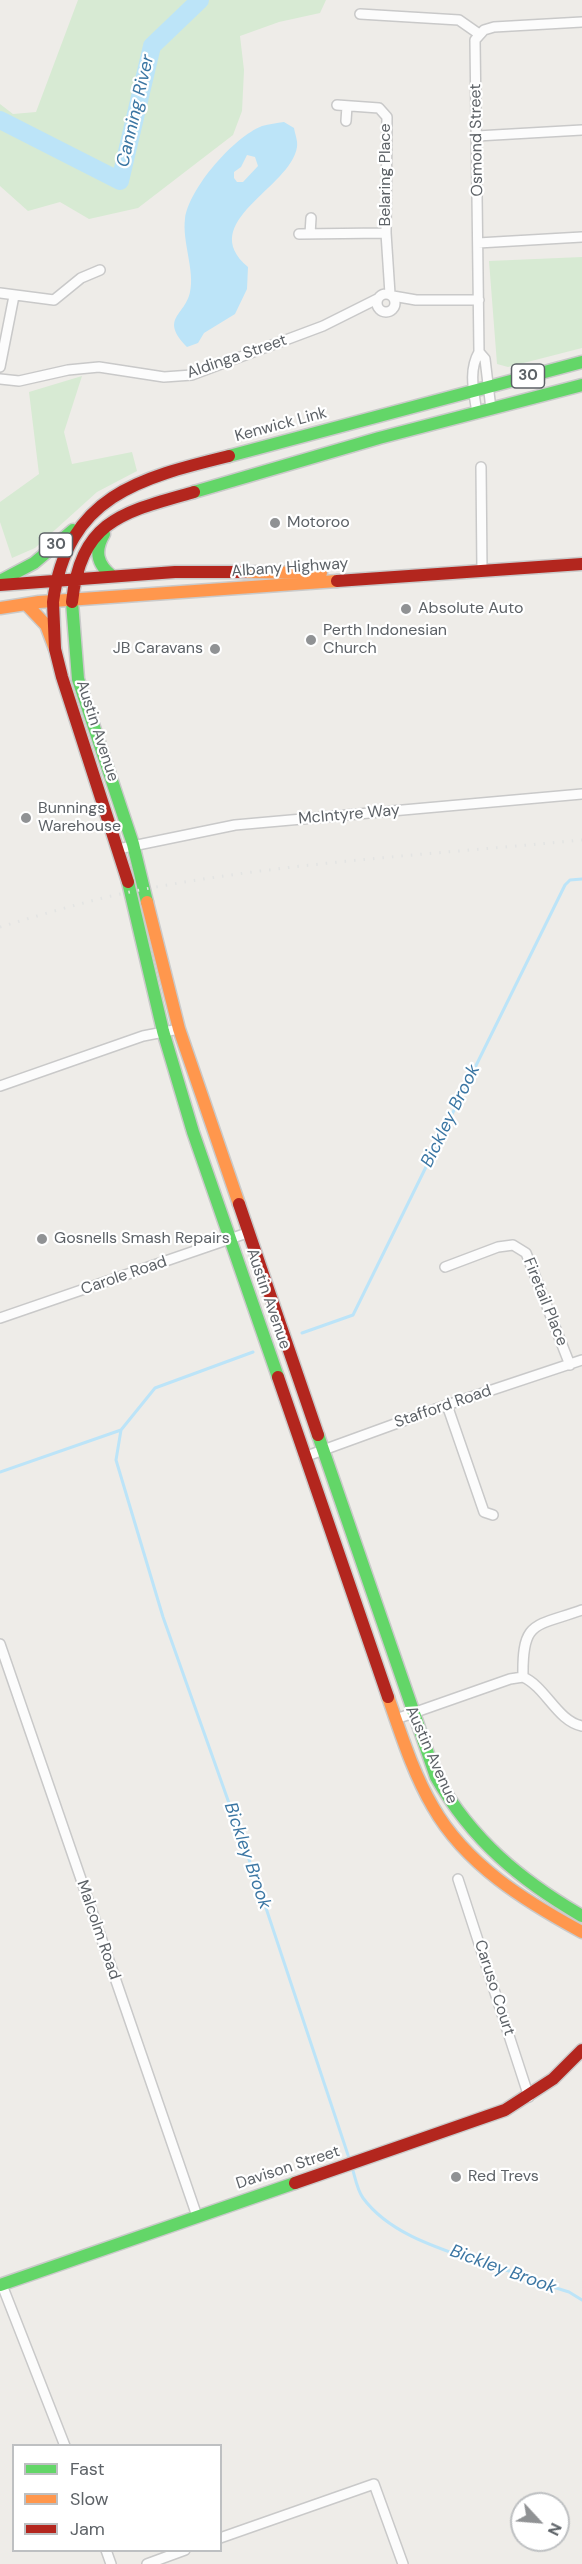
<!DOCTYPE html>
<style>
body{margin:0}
#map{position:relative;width:582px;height:2564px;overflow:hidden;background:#eeece8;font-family:"DM Sans",sans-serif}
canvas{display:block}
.legend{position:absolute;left:12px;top:2444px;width:210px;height:108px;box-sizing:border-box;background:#fff;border:2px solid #bec0c2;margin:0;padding:8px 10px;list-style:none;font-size:18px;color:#5d6267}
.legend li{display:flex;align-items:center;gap:12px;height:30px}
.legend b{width:30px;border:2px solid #bec0c2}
.north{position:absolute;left:510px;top:2492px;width:60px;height:60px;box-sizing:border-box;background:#fff;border:2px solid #bec0c2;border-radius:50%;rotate:116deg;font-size:16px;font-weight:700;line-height:24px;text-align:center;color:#5d6267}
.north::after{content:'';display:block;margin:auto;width:21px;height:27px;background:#909294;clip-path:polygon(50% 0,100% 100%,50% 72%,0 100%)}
</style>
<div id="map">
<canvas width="582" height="2564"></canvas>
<ul class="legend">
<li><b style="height:8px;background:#63d668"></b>Fast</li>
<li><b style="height:8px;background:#ff974d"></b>Slow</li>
<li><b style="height:8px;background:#b3261e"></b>Jam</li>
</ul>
<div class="north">N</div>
</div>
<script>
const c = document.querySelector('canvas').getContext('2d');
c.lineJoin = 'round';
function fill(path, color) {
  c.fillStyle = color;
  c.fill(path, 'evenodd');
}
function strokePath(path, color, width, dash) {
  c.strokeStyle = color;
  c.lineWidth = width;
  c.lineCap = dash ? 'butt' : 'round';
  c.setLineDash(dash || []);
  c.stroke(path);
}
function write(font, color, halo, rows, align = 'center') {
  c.font = font + ' "DM Sans",sans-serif';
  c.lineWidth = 4.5;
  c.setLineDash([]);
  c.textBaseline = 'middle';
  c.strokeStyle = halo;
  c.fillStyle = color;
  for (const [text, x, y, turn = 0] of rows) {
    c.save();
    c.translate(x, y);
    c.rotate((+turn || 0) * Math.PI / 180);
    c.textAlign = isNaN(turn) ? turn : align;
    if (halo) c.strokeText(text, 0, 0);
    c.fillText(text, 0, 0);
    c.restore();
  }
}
const green = new Path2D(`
 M78,0H326L320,13L279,22L240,36L244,70L242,111L233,135L138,208L89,219L60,202L28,211L0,186V104L13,114L36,112Z
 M582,257V348L508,367L497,364L489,261Z
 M82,376L64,432L72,464L132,452L137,471L97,492L35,548L12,558L0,522V502L39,474L29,392Z`);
const water = new Path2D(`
 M284,122L294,128C295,134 298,141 297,147C291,188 195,222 248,267L247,289L235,314L204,333L198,343L187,347C159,318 185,316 190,292C195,271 182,241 185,219C189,188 234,137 262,126C269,124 277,123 284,122ZM247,155L255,157L258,166L243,182H237L234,178V172L241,167Z`);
const stream = new Path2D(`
 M302,1333L353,1315L565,885L570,880L582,879
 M253,1352L155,1388L121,1430L116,1460L163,1617L263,1899L350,2161
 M0,1472L121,1430
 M352,2167C355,2177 357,2190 363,2198C391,2236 445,2250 487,2265C497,2269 515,2270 521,2277L569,2292L582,2300`);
const river = new Path2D(`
 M0,120L120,181L152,46L200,0`);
const street = new Path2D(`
 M360,14L459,20L479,34
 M337,105L379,108L387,117L386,233L390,294
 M346,121L347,106
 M477,136L582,130
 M299,234L386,233
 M310,234L311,218
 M478,243L582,237
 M0,293L54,300L81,278L100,270
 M377 303a9 9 0 1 1 18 0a9 9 0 1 1-18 0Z
 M393,296L416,300H479
 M479,352L485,359L491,409
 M0,367L14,296
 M0,379L19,381L68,370L99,367L164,377L192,375L323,326L377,299
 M477,413C474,392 468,371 479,352L475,40L484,30L494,27L582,22
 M481,467L482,571
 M118,849L235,825L582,794
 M0,1086L143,1036L179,1029
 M445,1267L498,1247L513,1245L526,1253L570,1365
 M0,1318L247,1233
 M447,1405L484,1512L493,1515
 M304,1457L447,1405L582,1360
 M0,1644L197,2216
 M523,1677C546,1687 557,1721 582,1726
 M396,1719L510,1679L523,1677C522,1620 534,1627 582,1610
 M458,1879L529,2097
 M2,2285L65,2446
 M220,2538L374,2484L403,2564
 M106,2550L111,2564
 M147,2564L185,2550`);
const fast = new Path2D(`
 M229,456L582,362
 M194,492L379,438L582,385
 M104,534C94,551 97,564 112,576
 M0,581L34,563L73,530
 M72,602L78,679L133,844L147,902
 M128,882L163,1031L193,1132L278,1377
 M318,1435L436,1777C472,1840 520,1880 582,1916
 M0,2285L295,2183`);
const slow = new Path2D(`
 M244,572L321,573
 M26,604L46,625L55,649
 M0,608L39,602L337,581
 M147,902L179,1029L239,1204
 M388,1697C401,1734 413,1773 433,1807C466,1865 525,1901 582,1932`);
const jam = new Path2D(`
 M337,581L582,564
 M0,585L175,572H244
 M53,602L55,649L62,677L128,882
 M53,602C67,496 139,478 229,456
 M72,602C81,519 124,512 194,492
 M239,1204L318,1435
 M278,1377L388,1697
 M295,2183L505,2110L553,2079L582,2050`);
const rail = new Path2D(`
 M0,927C47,913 96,898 145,889C288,862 437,854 582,840`);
const markers = [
 [275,523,6,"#909294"],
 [406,609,6,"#909294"],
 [311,640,6,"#909294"],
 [215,649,6,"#909294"],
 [26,818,6,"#909294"],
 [42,1239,6,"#909294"],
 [456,2177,6,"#909294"]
];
const shields = [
 [528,376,33],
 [56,545,33]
];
const shieldNames = [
 ["30",528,376],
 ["30",56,545]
];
const streetNames = [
 ["Osmond Street",477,140,-91],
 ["Belaring Place",386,175,-90],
 ["Aldinga Street",237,357,-19],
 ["Kenwick Link",281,425,-15],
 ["Albany Highway",290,568,-4],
 ["Austin Avenue",97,731,72],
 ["McIntyre Way",349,815,-5],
 ["Carole Road",124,1276,-19],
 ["Austin Avenue",268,1299,71],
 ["Firetail Place",545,1302,68],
 ["Stafford Road",443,1407,-19],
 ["Austin Avenue",431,1755,66],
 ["Malcolm Road",98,1930,71],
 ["Caruso Court",494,1988,72],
 ["Davison Street",288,2168,-18]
];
const poiNames = [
 ["Motoroo",287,523],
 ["Absolute Auto",418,609],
 ["Perth Indonesian",323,631],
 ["Church",323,649],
 ["JB Caravans",203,649,"right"],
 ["Bunnings",38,809],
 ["Warehouse",38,827],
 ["Gosnells Smash Repairs",54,1239],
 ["Red Trevs",468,2177]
];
const waterNames = [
 ["Canning River",136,111,-77],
 ["Bickley Brook",451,1116,-64],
 ["Bickley Brook",247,1856,71],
 ["Bickley Brook",503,2270,20]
];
fill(green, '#d7ead3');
fill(water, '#bce4f8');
strokePath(stream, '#bce4f8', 3);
strokePath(river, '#bce4f8', 18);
strokePath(street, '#c9c9c9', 12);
strokePath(fast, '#cacaca', 15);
strokePath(slow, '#cacaca', 15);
strokePath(jam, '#cacaca', 15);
strokePath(street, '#fcfcfc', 9);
strokePath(fast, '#63d668', 12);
strokePath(slow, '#ff974d', 12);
strokePath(jam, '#b3261e', 12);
strokePath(rail, '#e3e4e3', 3, [1.5, 8]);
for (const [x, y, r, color] of markers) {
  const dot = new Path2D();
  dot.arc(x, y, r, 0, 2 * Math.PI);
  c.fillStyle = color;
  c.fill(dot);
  strokePath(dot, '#fff', 2);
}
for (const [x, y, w] of shields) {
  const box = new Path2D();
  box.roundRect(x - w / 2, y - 12, w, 24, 4.5);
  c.fillStyle = '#fff';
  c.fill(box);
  strokePath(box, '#5d6267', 1.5);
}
write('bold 15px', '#5d6267', null, shieldNames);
write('16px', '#5d6267', '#fff', streetNames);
write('16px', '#5d6267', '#fff', poiNames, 'left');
write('italic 18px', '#3b76a3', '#fff', waterNames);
</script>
